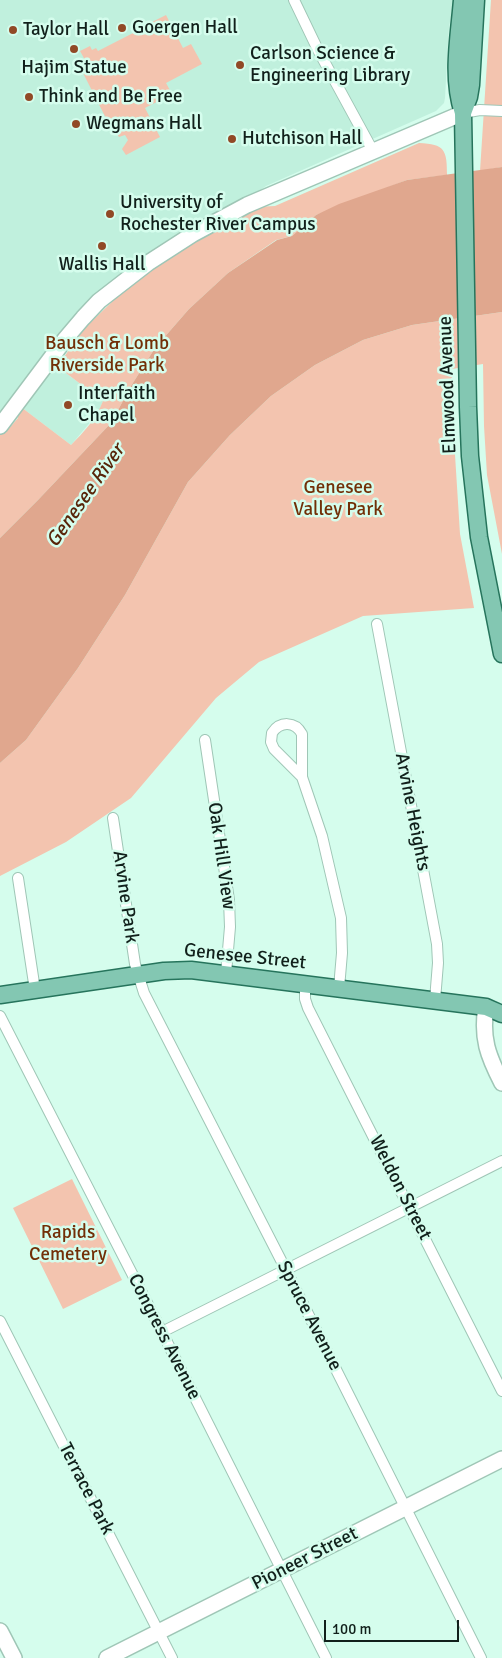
<!DOCTYPE html>
<style>
body{margin:0}
#map{position:relative;width:502px;height:1658px;overflow:hidden;background:#d5fded;font-family:Signika,sans-serif}
canvas{display:block}
.scale{position:absolute;left:324px;top:1620px;width:135px;height:22px;box-sizing:border-box;border:2px solid #11201b;border-top:0;padding-left:6px;font-size:15px;line-height:18px;white-space:nowrap;color:#11201b;-webkit-text-stroke:4px #d5fded;paint-order:stroke}
</style>
<div id="map">
<canvas width="502" height="1658"></canvas>
<div class="scale">100 m</div>
</div>
<script>
const c = document.querySelector('canvas').getContext('2d');
c.lineJoin = 'round';
function fill(path, color) {
  c.fillStyle = color;
  c.fill(path, 'evenodd');
}
function strokePath(path, color, width, dash) {
  c.strokeStyle = color;
  c.lineWidth = width;
  c.lineCap = dash ? 'butt' : 'round';
  c.setLineDash(dash || []);
  c.stroke(path);
}
function write(font, color, halo, rows, align = 'center') {
  c.font = font + ' Signika,sans-serif';
  c.lineWidth = 5;
  c.setLineDash([]);
  c.textBaseline = 'middle';
  c.strokeStyle = halo;
  c.fillStyle = color;
  for (const [text, x, y, turn = 0] of rows) {
    c.save();
    c.translate(x, y);
    c.rotate((+turn || 0) * Math.PI / 180);
    c.textAlign = isNaN(turn) ? turn : align;
    if (halo) c.strokeText(text, 0, 0);
    c.fillText(text, 0, 0);
    c.restore();
  }
}
const built = new Path2D(`
 M0,0H454L449,27L445,98L444,103L436,111L266,186L249,198L133,267L54,364L103,401L98,413L71,445L13,401L0,417Z`);
const green = new Path2D(`
 M491,0H502V167L480,171Z
 M166,15L183,48L191,44L202,64L166,83L172,94L145,108L160,137L126,155L122,149L128,140L125,135L119,137L115,131L113,132L83,73L90,69L80,51L90,46L92,50L96,48L98,51L137,31L138,32L146,25Z
 M419,143C445,144 447,150 447,175L407,180L316,215L292,236L276,240L228,273L189,309L155,348L131,386L111,423L38,500L0,538V434L5,433L18,418L16,412L21,407L71,445C84,432 96,419 103,401L54,364L57,360H62L73,344V338L84,324H89L117,297L118,292L157,266L158,262L188,243L192,244L243,216L245,212L255,207L275,206Z
 M502,312V554L487,475L484,426L483,364L452,369L453,423L460,534L474,608L363,616L259,662L216,698L131,798L66,842L0,876V763L26,740L78,668L125,595L188,482L230,435L271,396L315,365L363,340L412,325Z
 M72,1179L122,1280L63,1309L13,1208Z`);
const water = new Path2D(`
 M502,167V312L412,325L363,340L315,365L271,396L230,435L188,482L125,595L78,668L26,740L0,763V538L38,500L111,423L131,386L155,348L189,309L228,273L277,240L292,236L316,215L339,204L407,180Z`);
const street = new Path2D(`
 M294,0L318,50L373,151
 M463,113L480,110L502,111
 M377,624L437,944L438,963L435,1000
 M205,740L229,900L230,927L226,973
 M302,777V734C295,721 280,721 272,733L271,742L274,749L302,777L322,836L341,918L342,953L339,988
 M113,818L135,964L144,993L286,1270L481,1658
 M18,878L35,990
 M305,983V999L308,1008L502,1391
 M0,1016L162,1332L326,1658
 M0,1321L172,1658
 M162,1332L502,1161`);
const secondary = new Path2D(`
 M0,426L66,338L83,318L99,301L148,263L193,234L247,205L463,113
 M486,1007C481,1038 488,1056 502,1083
 M0,1631L14,1658
 M107,1658L502,1459`);
const primary = new Path2D(`
 M462,0C459,37 451,77 463,113L468,407L470,456L479,537L502,654
 M463,113L469,97L471,85L476,0
 M0,995L164,971L191,970L486,1007L502,1014`);
const markers = [
 [122,28,5,"#914926"],
 [13,30,5,"#914926"],
 [74,49,5,"#914926"],
 [240,65,5,"#914926"],
 [29,97,5,"#914926"],
 [76,124,5,"#914926"],
 [232,139,5,"#914926"],
 [110,214,5,"#914926"],
 [102,246,5,"#914926"],
 [68,405,5,"#914926"]
];
const poiNames = [
 ["Goergen Hall",132,28],
 ["Taylor Hall",23,30],
 ["Carlson Science &",250,54],
 ["Engineering Library",250,76],
 ["Hajim Statue",74,68,"center"],
 ["Think and Be Free",39,97],
 ["Wegmans Hall",86,124],
 ["Hutchison Hall",242,139],
 ["University of",120,203],
 ["Rochester River Campus",120,225],
 ["Wallis Hall",102,265,"center"],
 ["Interfaith",78,394],
 ["Chapel",78,416]
];
const parkNames = [
 ["Bausch & Lomb",107,344],
 ["Riverside Park",107,366],
 ["Genesee",338,488],
 ["Valley Park",338,510],
 ["Rapids",68,1233],
 ["Cemetery",68,1255]
];
const streetNames = [
 ["Elmwood Avenue",448,385,-92],
 ["Arvine Heights",412,812,79],
 ["Oak Hill View",221,856,82],
 ["Arvine Park",125,897,82],
 ["Genesee Street",245,957,6],
 ["Weldon Street",400,1188,63],
 ["Spruce Avenue",309,1316,63],
 ["Congress Avenue",164,1337,63],
 ["Terrace Park",86,1489,63],
 ["Pioneer Street",305,1559,-27]
];
const waterNames = [
 ["Genesee River",86,496,-55]
];
fill(built, '#c0f0dd');
fill(green, '#f3c4af');
fill(water, '#e0a78e');
strokePath(street, '#9fc6b6', 12);
strokePath(secondary, '#9fc6b6', 18);
strokePath(primary, '#26745c', 19);
strokePath(street, '#fff', 10);
strokePath(secondary, '#fff', 15);
strokePath(primary, '#83c7b2', 16);
for (const [x, y, r, color] of markers) {
  const dot = new Path2D();
  dot.arc(x, y, r, 0, 2 * Math.PI);
  c.fillStyle = color;
  c.fill(dot);
  strokePath(dot, '#d5fded', 2);
}
write('19px', '#11201b', '#d5fded', poiNames, 'left');
write('19px', '#722f07', '#d5fded', parkNames);
write('19px', '#11201b', '#d5fded', streetNames);
write('italic 20px', '#582509', '#d5fded', waterNames);
</script>
